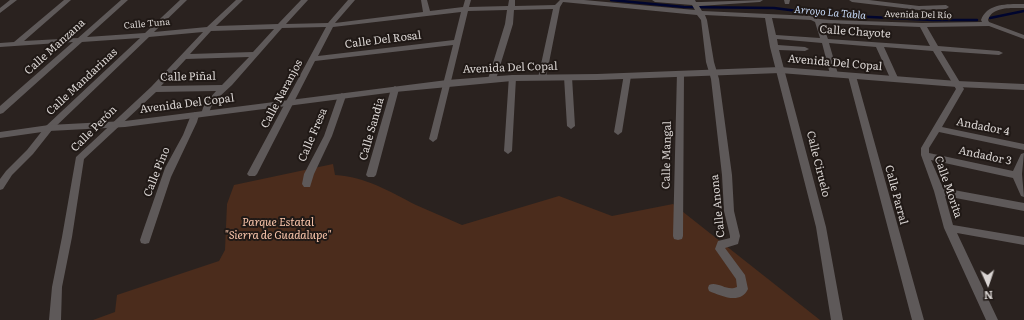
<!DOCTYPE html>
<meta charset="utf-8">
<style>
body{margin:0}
#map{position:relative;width:1024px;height:320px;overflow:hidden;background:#2a221f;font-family:Literata,serif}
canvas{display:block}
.north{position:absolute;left:968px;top:264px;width:40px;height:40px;-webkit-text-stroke:3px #201916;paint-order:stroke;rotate:177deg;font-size:11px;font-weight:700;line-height:16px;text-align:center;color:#dad5d3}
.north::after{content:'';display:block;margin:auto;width:14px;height:18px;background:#dad5d3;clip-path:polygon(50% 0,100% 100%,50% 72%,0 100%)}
</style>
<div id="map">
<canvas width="1024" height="320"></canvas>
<div class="north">N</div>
</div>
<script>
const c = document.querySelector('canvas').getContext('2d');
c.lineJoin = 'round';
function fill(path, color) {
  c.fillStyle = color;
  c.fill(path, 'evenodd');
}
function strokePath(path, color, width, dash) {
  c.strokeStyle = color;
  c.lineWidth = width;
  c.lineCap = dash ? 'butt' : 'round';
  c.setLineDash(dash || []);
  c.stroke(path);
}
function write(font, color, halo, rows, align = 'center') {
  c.font = font + ' Literata,serif';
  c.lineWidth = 4;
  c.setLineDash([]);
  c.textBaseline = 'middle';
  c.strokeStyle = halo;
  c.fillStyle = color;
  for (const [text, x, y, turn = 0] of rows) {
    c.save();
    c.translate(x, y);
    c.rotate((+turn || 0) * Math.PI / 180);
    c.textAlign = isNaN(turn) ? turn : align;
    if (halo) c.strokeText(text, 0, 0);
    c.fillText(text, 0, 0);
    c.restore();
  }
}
const green = new Path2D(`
 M333,164L335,175C366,177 389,191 416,205C431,212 447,218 462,225L559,196L612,216L673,204L820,320H93L115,312L117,295L219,261L225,250L227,204L234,185Z`);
const stream = new Path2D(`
 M611,0L684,7L774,8L829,15L933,20H977
 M990,18L1024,11`);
const minor = new Path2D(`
 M10,0H17L0,13V8Z
 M64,0H71L24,41L78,38L121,0H128L87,37L145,33L180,0H187L154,32L207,27L236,0H243L216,26L278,24L301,0H308L286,24L328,23L348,0H355L335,23L423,12L421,0H427L430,11L463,7L465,0H471L469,7L508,6L509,0H515V6L555,5L560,0H584L695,10L692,5L655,2L652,0H695L696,2H701L763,0L760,2L699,6L702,11L812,16L819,19L831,20L922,23L982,22L981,20C987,3 1008,4 1024,4V8C1012,8 992,6 988,20L989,22L1024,35V39L989,26L927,27L938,46L999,51L1003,53L999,55L941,51L964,89L942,127L1024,144V150L939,132L929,148V153L1013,171L1021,154L1024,153L1022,174L1024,197L1021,196L1013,178L931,160L943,188L1024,203V211L945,196L953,225L1024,237V245L957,233L998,320H986L944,228L934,191L921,155V148L956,89L933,51L884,47L899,80L895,82L891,80L876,47L829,43L838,74L834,76L830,74L822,43L777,39L778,45L805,47L809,49L805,51L779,50L826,227L843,320H831L816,227L770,47L765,18L705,15L707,20L714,62L719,79L732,175L734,211L740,236L738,244L725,248L745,275L748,289C741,305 721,296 709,291L708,288L709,285C718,281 727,292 737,287L736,279L715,249L718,241L730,238V236L724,211L722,175L711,79L706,62L701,20L697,15L563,2L560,7L546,78L542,80L538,78L553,9L514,10L513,24L496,79L492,81L488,79L505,24L507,10L468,11L437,139L433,142L429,139L453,45L315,61L257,174L255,176H249L247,174L326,27L282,28L232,85L218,98L211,107L208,116H202L201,114L204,105L216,91L156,92L84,159L72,237L62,287L61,320H49L52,287L62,237L76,157L151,87L203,32L149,37L52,130L33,154L12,175L3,189L0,190V179L6,171L27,150L46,126L140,38L82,42L3,113L0,114V106L73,42L0,47V43L14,42ZM461,12L454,40L318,56L333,27ZM772,18L811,20L815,22L820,38L776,35ZM822,23L920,27L930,46L828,39ZM274,29L253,52L190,54L211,31ZM249,57L222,85L161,86L186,59Z
 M784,0H790L789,4H785Z
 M849,0H869L919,6L946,5L949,7L946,9L919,10L852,2Z
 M677,72H680L684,74L683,236L682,239L678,240L674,239L673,236Z
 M624,74H630L631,76L622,132L618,135L614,132Z
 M849,74H855L856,76L924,320H912L848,76Z
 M565,75H571L572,77L575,126L571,129L567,126L564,77Z
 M509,76H515L516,78L512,151L508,154L504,151Z
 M395,86L399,89L376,175L374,177H368L366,175L391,89Z
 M342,93L346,96L332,136L314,174L310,187H304L302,184L304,174L324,136L338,96Z
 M195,112L199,115L197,122L171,177L149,243L145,244L141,243L140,240L143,231L165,168L183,135L191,115Z`);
const tertiary = new Path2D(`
 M780,67L957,81L1024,84V90L957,87L780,73L597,80L512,81L395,92L125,127L49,131L0,138V132L49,125L125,121L447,80L512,75L597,74Z`);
const farStreetnames = [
 ["Avenida Del Río",918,15,1],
 ["Calle Tuna",147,24,-5]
];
const farWaternames = [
 ["Arroyo La Tabla",830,13,5]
];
const streetNames = [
 ["Calle Chayote",855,32,4],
 ["Calle Del Rosal",383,40,-7],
 ["Calle Manzana",55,47,-42],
 ["Avenida Del Copal",835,63,5],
 ["Avenida Del Copal",510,68,-2],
 ["Calle Piñal",188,77,-1],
 ["Calle Mandarinas",82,82,-43],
 ["Calle Naranjos",282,94,-62],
 ["Avenida Del Copal",187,104,-7],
 ["Andador 4",983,127,11],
 ["Calle Perón",94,129,-45],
 ["Calle Sandia",372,129,-74],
 ["Calle Fresa",313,135,-67],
 ["Calle Mangal",667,155,-89],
 ["Andador 3",985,156,12],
 ["Calle Ciruelo",818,164,76],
 ["Calle Pino",157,172,-68],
 ["Calle Morita",948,187,71],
 ["Calle Parral",896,195,75],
 ["Calle Anona",718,206,-96]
];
const parkNames = [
 ["Parque Estatal",278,223],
 ["\"Sierra de Guadalupe\"",278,236]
];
fill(green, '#4b2c1c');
strokePath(stream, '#00052e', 2.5);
fill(minor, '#5e5959');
fill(tertiary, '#5e5959');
write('9px', '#dad5d3', '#201916', farStreetnames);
write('italic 10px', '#c6d8f6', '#201916', farWaternames);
write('11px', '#dad5d3', '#201916', streetNames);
write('italic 11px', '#f9c5ab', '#201916', parkNames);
</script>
